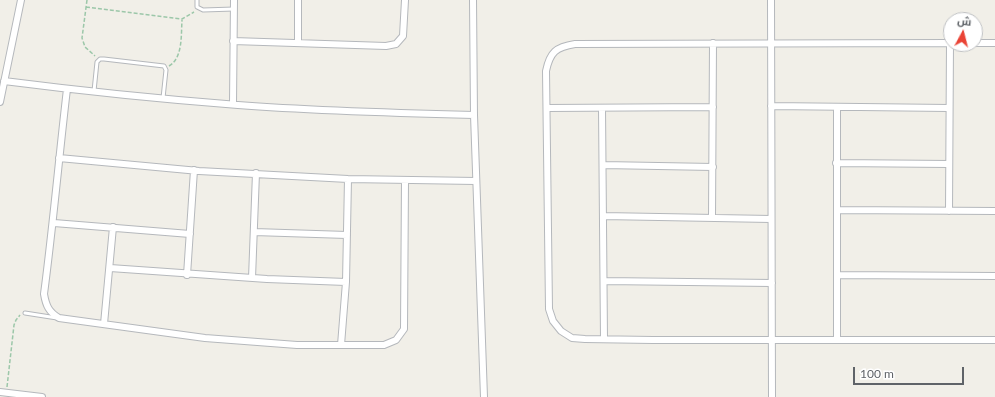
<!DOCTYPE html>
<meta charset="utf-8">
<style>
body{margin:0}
#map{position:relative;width:995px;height:397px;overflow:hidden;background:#f1efe8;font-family:Lato,Cairo,sans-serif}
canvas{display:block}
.north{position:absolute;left:943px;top:12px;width:40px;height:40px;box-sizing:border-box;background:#fff;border:1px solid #bfc1c3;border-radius:50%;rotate:7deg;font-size:11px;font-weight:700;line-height:16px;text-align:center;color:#5f6368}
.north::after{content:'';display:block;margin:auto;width:14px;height:18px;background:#ea4335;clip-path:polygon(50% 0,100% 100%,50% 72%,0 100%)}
.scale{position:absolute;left:853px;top:367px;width:111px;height:18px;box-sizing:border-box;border:2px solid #5f6368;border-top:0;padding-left:5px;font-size:12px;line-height:14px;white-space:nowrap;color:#5f6368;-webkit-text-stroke:3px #fff;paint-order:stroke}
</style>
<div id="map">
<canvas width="995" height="397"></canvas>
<div class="north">ش</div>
<div class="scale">100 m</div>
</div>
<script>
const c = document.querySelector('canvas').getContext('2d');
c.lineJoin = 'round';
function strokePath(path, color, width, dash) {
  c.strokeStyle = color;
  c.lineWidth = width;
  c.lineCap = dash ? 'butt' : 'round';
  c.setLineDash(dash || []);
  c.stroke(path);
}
const path = new Path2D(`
 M87,0L82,38L85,47L95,56
 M86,7L182,19L194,12
 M169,66C183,58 181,35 182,20
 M7,387L14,325L16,320L20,315`);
const service = new Path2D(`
 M197,0V7L203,10L234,9
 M94,91L97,62L100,59H104L164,66L166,70L163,98
 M25,313L57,318`);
const minor = new Path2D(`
 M473,0L474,115L484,397
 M771,0L772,397
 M233,41L386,46L396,44L403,36L405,0
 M298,43V0
 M951,43L575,44C556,47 550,52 546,71L549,309L553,321L561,331L572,338L585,339L653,340H995
 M975,43H995
 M4,81C82,91 160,99 238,105C317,111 395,113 474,115
 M67,89C59,157 53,226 44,294C46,306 49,312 59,318L205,338L297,345H384L396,340L404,329L405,180
 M0,102L21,0
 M233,104L234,0
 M771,106L949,108
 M837,107V340
 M547,108L713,107
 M602,108L604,339
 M59,158L199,171L348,179L476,181
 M836,163L949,164
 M603,165L713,167
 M837,210L995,211
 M949,211L950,43
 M603,216L771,219
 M712,218L713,43
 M54,223L190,234
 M254,232L347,235
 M110,268L267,279L346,282
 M187,275L194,170
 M837,275L995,276
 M252,278L256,173
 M604,281L772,283
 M104,324L113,227
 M341,345L346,282L348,179
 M0,392L42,397`);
strokePath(service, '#b5b8bc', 5);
strokePath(minor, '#b5b8bc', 8);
strokePath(path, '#9cc7a9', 1.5, [4, 2]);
strokePath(service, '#fff', 3);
strokePath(minor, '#fff', 6);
</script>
